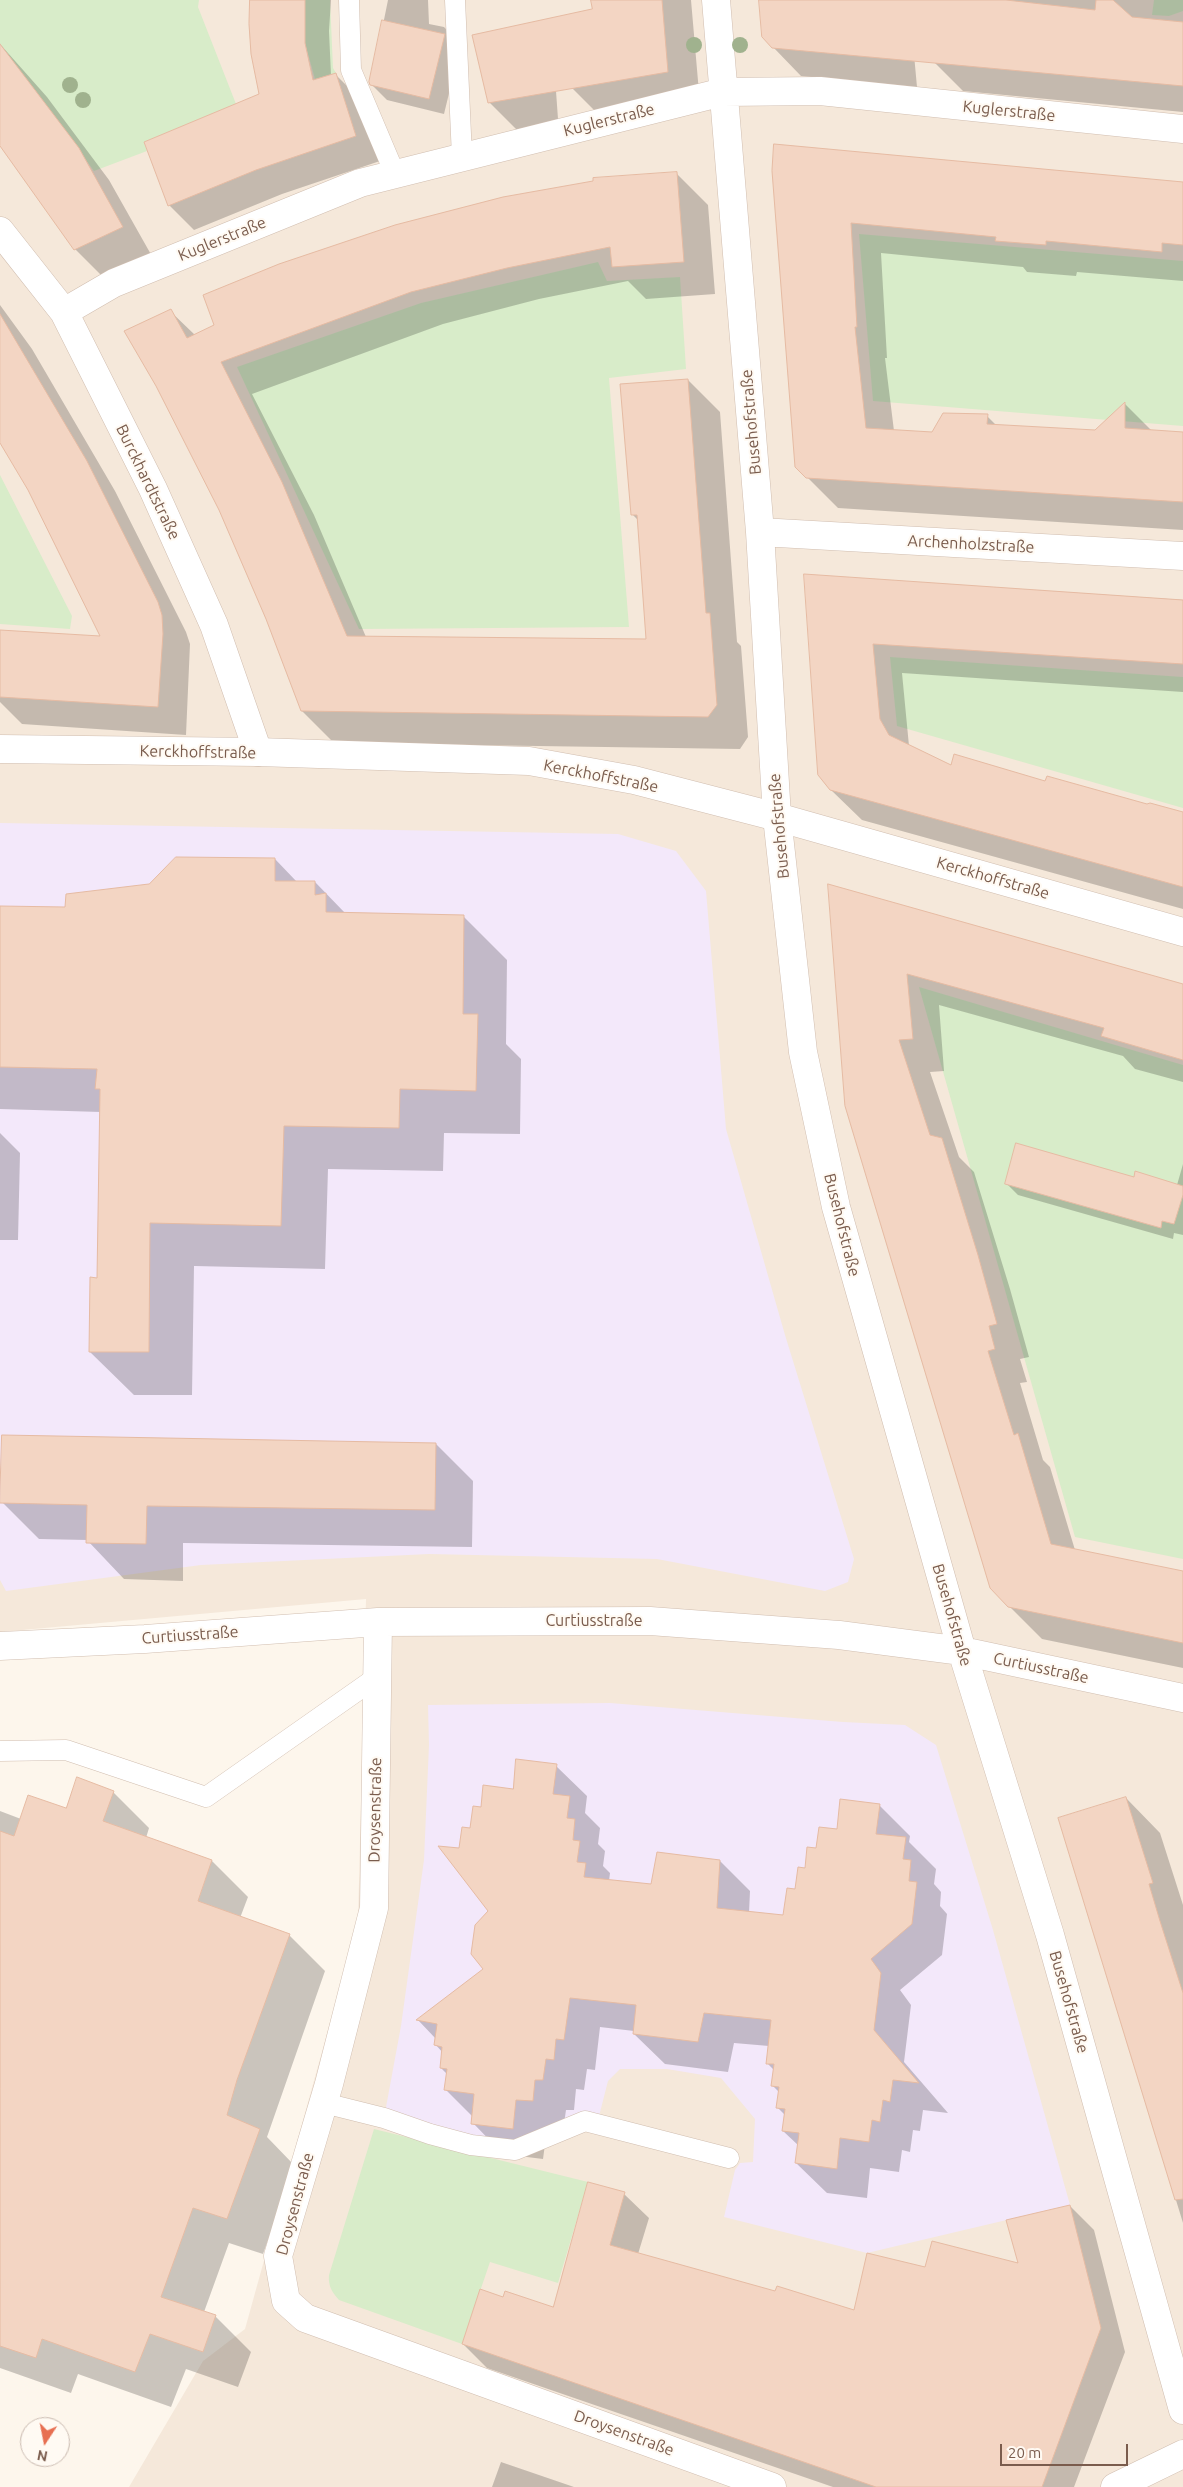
<!DOCTYPE html>
<meta charset="utf-8">
<style>
body{margin:0}
#map{position:relative;width:1183px;height:2487px;overflow:hidden;background:#fdf6ec;font-family:Ubuntu,sans-serif}
canvas{display:block}
.north{position:absolute;left:20px;top:2417px;width:50px;height:50px;box-sizing:border-box;background:#fffaf3;border:1px solid #cabbb1;border-radius:50%;rotate:191deg;font-size:14px;font-weight:700;line-height:20px;text-align:center;color:#7a5c4d}
.north::after{content:'';display:block;margin:auto;width:18px;height:22px;background:#e76f51;clip-path:polygon(50% 0,100% 100%,50% 72%,0 100%)}
.scale{position:absolute;left:1000px;top:2444px;width:128px;height:22px;box-sizing:border-box;border:2px solid #7a5c4d;border-top:0;padding-left:6px;font-size:15px;line-height:18px;white-space:nowrap;color:#7a5c4d;-webkit-text-stroke:4px #fffaf3;paint-order:stroke}
</style>
<div id="map">
<canvas width="1183" height="2487"></canvas>
<div class="north">N</div>
<div class="scale">20 m</div>
</div>
<script>
const c = document.querySelector('canvas').getContext('2d');
c.lineJoin = 'round';
function fill(path, color) {
  c.fillStyle = color;
  c.fill(path, 'evenodd');
}
function strokePath(path, color, width, dash) {
  c.strokeStyle = color;
  c.lineWidth = width;
  c.lineCap = dash ? 'butt' : 'round';
  c.setLineDash(dash || []);
  c.stroke(path);
}
function write(font, color, halo, rows, align = 'center') {
  c.font = font + ' Ubuntu,sans-serif';
  c.lineWidth = 4;
  c.setLineDash([]);
  c.textBaseline = 'middle';
  c.strokeStyle = halo;
  c.fillStyle = color;
  for (const [text, x, y, turn = 0] of rows) {
    c.save();
    c.translate(x, y);
    c.rotate((+turn || 0) * Math.PI / 180);
    c.textAlign = isNaN(turn) ? turn : align;
    if (halo) c.strokeText(text, 0, 0);
    c.fillText(text, 0, 0);
    c.restore();
  }
}
const residential = new Path2D(`
 M0,0H1183V2487H129L203,2361L245,2329L358,1922L366,1599L0,1632Z`);
const education = new Path2D(`
 M0,823L618,834L676,851L706,891L726,1129L785,1335L854,1559L848,1582L825,1591L657,1559L429,1554L201,1565L6,1591L0,1580Z
 M610,1703L843,1722L905,1725L936,1745L993,1930L1070,2205L867,2253L724,2217L735,2170L740,2163L753,2162L755,2119L721,2078L667,2069H620L608,2081L597,2124L515,2150L384,2118L401,2026L424,1860L429,1745L428,1705Z`);
const green = new Path2D(`
 M0,0H199L198,7L236,104L144,142L147,151L94,171L35,90L0,47Z
 M305,0H330L333,68L336,73L315,79L305,43Z
 M1154,0H1183V11L1169,16L1152,15Z
 M859,234L1183,261V426L873,401Z
 M598,262L607,281L680,277L686,369L609,378L629,627L359,629L237,367L421,303Z
 M0,475L72,616L70,629L0,624Z
 M890,657L1183,677V808L897,726Z
 M919,987L1183,1065V1559L1075,1537Z
 M374,2129L588,2182L558,2283L490,2262L462,2344L339,2300C332,2292 328,2286 329,2275Z`);
const shadow = new Path2D(`
 M251,0H331L329,31L331,75L335,74L360,99L380,161L282,194L194,230L169,205L260,95Z
 M388,0H428L429,24L444,27L459,43V52L444,114L387,100L371,84Z
 M593,0H691L700,104L603,119L571,87L593,10Z
 M760,0H909L917,87L801,76L773,47Z
 M940,0H1183V112L963,91L934,62Z
 M0,44L47,97L109,180L153,258L106,280L75,249L0,144Z
 M554,63L559,133L526,139L489,102Z
 M773,171L1183,183V281L1077,272L1076,276L1027,272L1023,267L881,253L887,358H885L894,431L932,433L987,416L997,426L1096,431L1125,404L1152,431L1183,433V530L838,508L796,466Z
 M676,173L708,205L715,294L646,299L628,281L539,299L443,324L252,394L314,515L366,637L648,640L639,521L633,515L688,380L720,412L737,642L741,646L748,737L740,749L334,743L302,711L170,311L195,335Z
 M0,305L32,349L115,491L186,632L190,644L186,735L22,724L0,702V631L103,637L29,489L0,440Z
 M805,575L1183,600V692L902,673L909,746L952,767L1046,782L1183,814V909L862,820L831,790Z
 M275,859L297,882H315L346,914L463,916L507,960L506,1044L521,1059L520,1134L444,1133L443,1171L328,1169L325,1269L194,1266L192,1395H134L90,1352L98,1279L101,1112L0,1109V907L66,908L150,885Z
 M829,886L1183,985V1082L1135,1069L1123,1056L939,1005L944,1071L930,1072L959,1157L974,1172L1010,1289L1029,1357L1020,1359L1027,1382L1020,1383L1043,1460L1050,1467L1075,1550L1183,1573V1668L1042,1639L1009,1606Z
 M0,1133L20,1153L18,1240H0Z
 M1183,1164V1235L1174,1233L1173,1239L1018,1195L1006,1183L1134,1179L1177,1185Z
 M436,1444L473,1481L472,1547L183,1543V1581L124,1579L87,1540L39,1539L2,1502Z
 M556,1766L587,1796L585,1813L600,1828L598,1844L605,1851L603,1866L610,1873L609,1881L652,1886L720,1861L750,1891L749,1913L785,1917L817,1849L838,1830L879,1805L910,1836L909,1842L936,1869L934,1884L941,1892L940,1906L947,1914L942,1955L900,1990L911,2005L904,2062L948,2113L923,2110L920,2131L913,2130L910,2152L902,2150L899,2172L870,2168L867,2198L827,2193L796,2163L799,2146L783,2131L785,2115L778,2108L779,2092L772,2085L774,2070L767,2063L769,2046L734,2043L728,2072L665,2064L634,2034V2031L600,2027L595,2070L587,2069L584,2090L576,2089L574,2110H566L563,2131L547,2130L543,2159L503,2154L473,2123V2117L446,2090L448,2075L441,2068L443,2053L436,2045V2039L418,2020L485,1969L490,1911L461,1849L482,1808Z
 M113,1792L149,1828L146,1838L212,1861L248,1897L240,1918L289,1935L325,1971L267,2137L295,2166L263,2254L229,2243L204,2312L215,2316L251,2352L238,2387L186,2369L171,2407L78,2374L71,2393L0,2368V1811L21,1819L66,1810Z
 M1126,1798L1160,1833L1183,1905V2223L1059,1818Z
 M624,2194L649,2218L638,2254L776,2293L855,2311L926,2269L1019,2265L1070,2206L1094,2230L1125,2352L1074,2487H833L487,2368L463,2344L504,2298L553,2308Z
 M501,2462L574,2487H492Z`);
const building = new Path2D(`
 M250,0H305V43L313,80L336,73L356,136L256,170L168,206L144,142L259,94L251,54L249,24Z
 M591,0H662L668,72L488,103L472,35L592,9Z
 M759,0H1006L1095,10L1096,0H1113L1132,17L1183,22V86L772,48L762,37Z
 M382,20L445,34L429,99L370,85L369,82Z
 M0,44L79,148L123,227L74,250L0,146Z
 M774,144L1183,182V245L1162,243V252L1046,241V245L995,241L996,237L851,223L857,327H855L866,428L932,432L943,413L988,414L987,424L1095,430L1125,402V428L1183,432V502L806,478L795,467L772,171Z
 M677,172L684,262L612,267L610,247L507,268L411,292L221,362L282,482L347,636L646,639L637,515H631L620,384L688,379L706,613H710L717,705L708,717L301,711L266,619L219,510L156,386L124,331L171,309L187,338L214,325L203,295L279,264L395,225L503,197L593,181V178Z
 M0,314L87,461L158,602L162,615L163,634L158,707L0,697V630L100,636L28,490L0,443Z
 M804,574L1183,600V664L873,644L880,719L889,735L951,765L954,754L1045,781L1047,776L1147,804L1150,803L1183,812V887L830,790L818,775Z
 M176,857L275,858V881H315V895L326,893V912L464,915L463,1014H478L476,1091L400,1089L399,1128L284,1126L281,1226L150,1223L149,1352H89L90,1277L97,1278L100,1089H95L97,1069L0,1067V906L65,907L66,894L149,884Z
 M828,884L1183,984V1060L1101,1036L1104,1028L907,974L913,1039L899,1040L930,1135L942,1138L978,1255L997,1324L989,1326L995,1349L988,1351L1014,1435L1018,1433L1051,1544L1183,1571V1643L1008,1607L990,1588L845,1106Z
 M1016,1143L1134,1177L1135,1171L1183,1186V1195L1174,1224L1162,1221L1161,1228L1005,1184Z
 M2,1435L436,1443L435,1510L147,1506L146,1544L86,1543L87,1505L0,1503Z
 M516,1759L557,1764L553,1794L570,1796L567,1818L575,1819L573,1840L580,1841L577,1862L586,1863L584,1877L651,1884L657,1852L720,1860L717,1908L783,1915L787,1888L795,1889L798,1867L805,1868L807,1847L816,1848L819,1827L837,1829L840,1799L880,1804L876,1834L906,1837L903,1859L911,1860L909,1881L917,1882L912,1924L871,1959L881,1973L874,2030L919,2083L893,2080L890,2102L883,2100L880,2122L872,2120L869,2142L840,2138L837,2169L795,2163L799,2133L782,2131L785,2109L776,2108L779,2087L771,2086L774,2064H766L771,2020L704,2013L698,2042L633,2034L636,2005L570,1998L564,2040L556,2039L554,2060L546,2059L543,2080H535L533,2101L516,2100L513,2129L471,2124L474,2094L444,2090L447,2069L440,2068L442,2047L434,2045L437,2024L416,2020L483,1969L471,1954L475,1925L488,1911L438,1846L459,1848L462,1827L470,1828L473,1806L481,1807L483,1785L513,1789Z
 M77,1777L114,1791L103,1821L212,1860L198,1901L290,1934L237,2080L227,2115L260,2129L227,2219L193,2208L161,2297L216,2315L203,2352L150,2334L135,2372L42,2339L36,2358L0,2346V1831L14,1836L28,1795L66,1808Z
 M1126,1797L1153,1883L1149,1884L1160,1921L1183,1993V2199L1175,2200L1058,1818Z
 M588,2182L625,2192L610,2245L775,2291L777,2286L854,2310L867,2253L925,2267L932,2241L1018,2263L1006,2220L1070,2205L1101,2328L1042,2487H876L462,2344L480,2289L503,2297L505,2291L553,2307Z`);
const service = new Path2D(`
 M349,0L351,70L395,174
 M455,0L462,157
 M0,1751L66,1750L206,1797L377,1677
 M324,2103L384,2118L430,2134L471,2145L515,2150L585,2121L729,2158`);
const minor = new Path2D(`
 M716,0L760,532L777,817L803,1052L836,1207L962,1651L1050,1935L1183,2410
 M0,231L64,312L153,489L214,625L258,752
 M64,312L114,283L360,183L723,92L820,91L1183,129
 M760,532L1183,556
 M378,1622L374,1908L329,2084L278,2256L286,2301L305,2318L772,2487
 M0,1646L145,1639L378,1622L650,1621L839,1635L962,1651L1183,1698
 M1115,2487L1183,2454`);
const tertiary = new Path2D(`
 M0,749L258,752L529,761L634,780L777,817L1183,932`);
const trees = [
 [694,45],
 [740,45],
 [70,85],
 [83,100]
];
const streetNames = [
 ["Kuglerstraße",1009,111,6],
 ["Kuglerstraße",609,120,-14],
 ["Kuglerstraße",222,239,-22],
 ["Busehofstraße",751,422,-95],
 ["Burckhardtstraße",148,482,64],
 ["Archenholzstraße",971,544,3],
 ["Kerckhoffstraße",198,752,1],
 ["Kerckhoffstraße",601,776,11],
 ["Busehofstraße",779,826,-95],
 ["Kerckhoffstraße",993,878,16],
 ["Busehofstraße",842,1225,76],
 ["Busehofstraße",952,1615,74],
 ["Curtiusstraße",594,1621],
 ["Curtiusstraße",190,1635,-4],
 ["Curtiusstraße",1041,1668,12],
 ["Droysenstraße",375,1810,-89],
 ["Busehofstraße",1069,2002,74],
 ["Droysenstraße",295,2204,-75],
 ["Droysenstraße",624,2433,20]
];
fill(residential, '#f5e8da');
fill(education, '#f3e8fa');
fill(green, '#d8ecc9');
fill(shadow, '#0003');
fill(building, '#f3d5c3');
strokePath(building, '#e6bba3', 1);
strokePath(service, '#d1beb0', 21);
strokePath(minor, '#d1beb0', 29);
strokePath(tertiary, '#d1beb0', 29);
strokePath(service, '#fff', 20);
strokePath(minor, '#fff', 28);
strokePath(tertiary, '#fff', 28);
c.fillStyle = '#a0b28e';
for (const [x, y] of trees) {
  c.beginPath();
  c.arc(x, y, 8, 0, 2 * Math.PI);
  c.fill();
}
write('16px', '#7a5c4d', '#fffaf3', streetNames);
</script>
